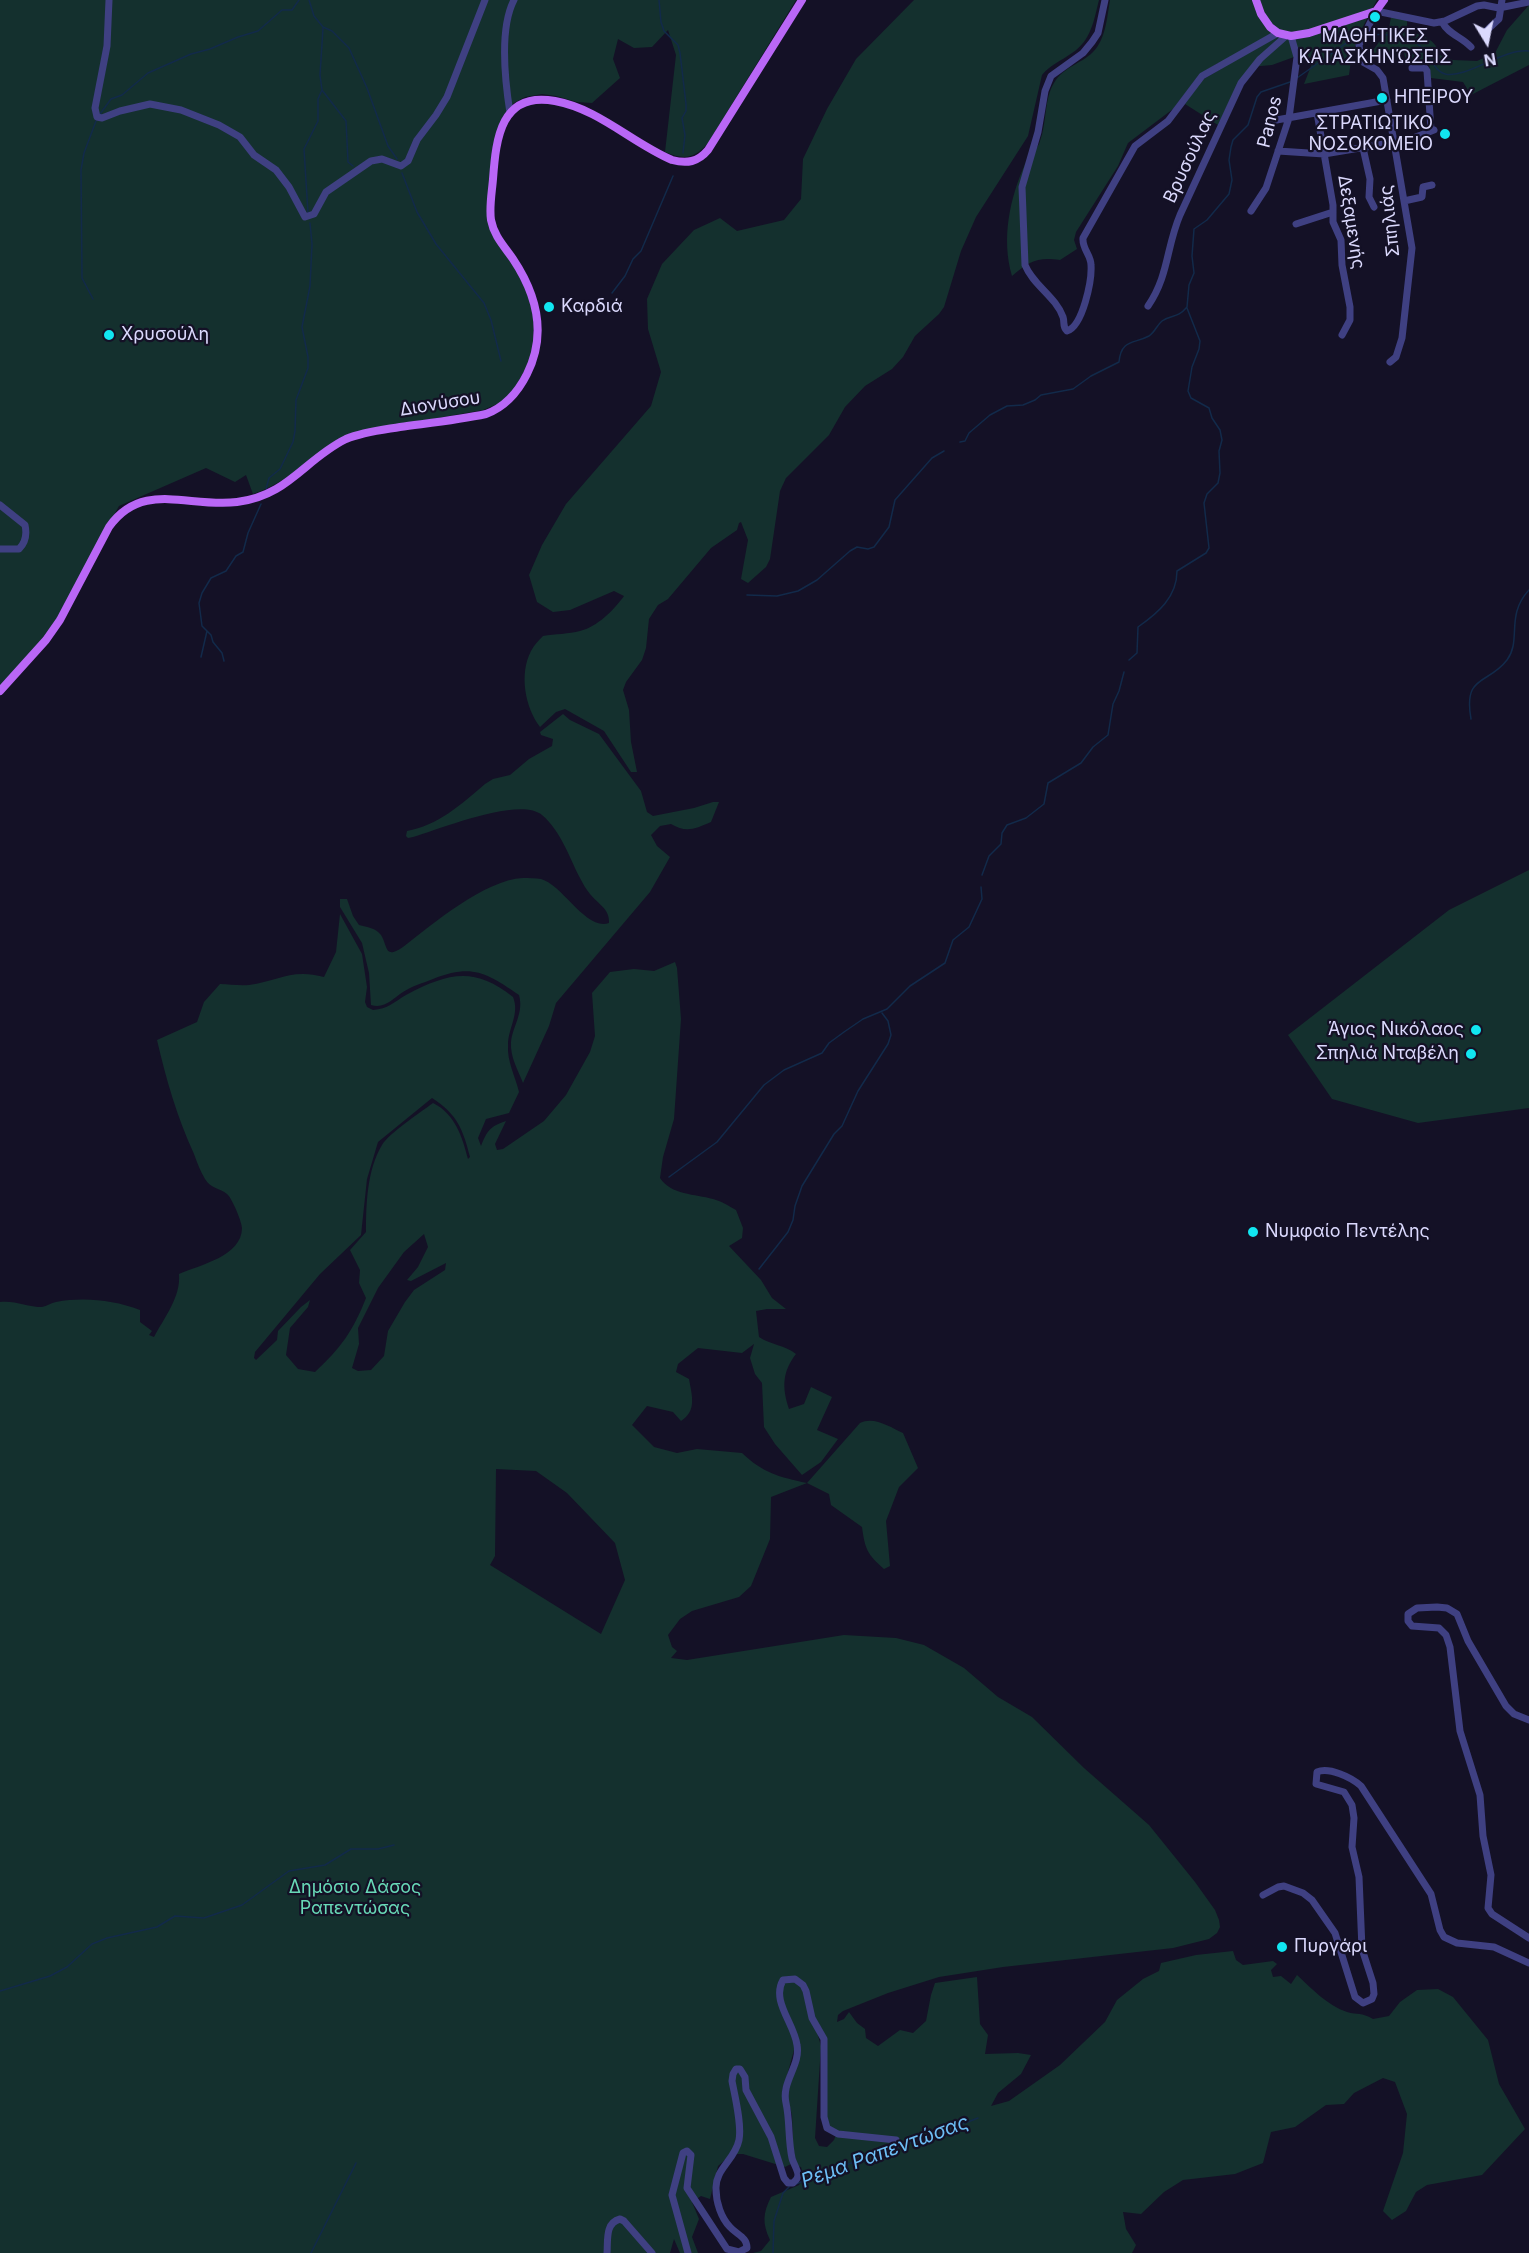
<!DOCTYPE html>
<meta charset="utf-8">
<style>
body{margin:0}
#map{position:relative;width:1529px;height:2253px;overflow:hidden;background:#141126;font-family:Inter,sans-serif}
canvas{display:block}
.north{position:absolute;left:1457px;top:12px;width:60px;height:60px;-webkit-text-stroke:4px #141126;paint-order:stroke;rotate:170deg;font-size:16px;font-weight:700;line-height:24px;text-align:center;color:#dbd9fd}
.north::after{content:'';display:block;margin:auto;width:21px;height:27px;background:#dbd9fd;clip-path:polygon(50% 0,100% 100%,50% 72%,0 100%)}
</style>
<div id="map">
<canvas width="1529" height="2253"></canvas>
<div class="north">N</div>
</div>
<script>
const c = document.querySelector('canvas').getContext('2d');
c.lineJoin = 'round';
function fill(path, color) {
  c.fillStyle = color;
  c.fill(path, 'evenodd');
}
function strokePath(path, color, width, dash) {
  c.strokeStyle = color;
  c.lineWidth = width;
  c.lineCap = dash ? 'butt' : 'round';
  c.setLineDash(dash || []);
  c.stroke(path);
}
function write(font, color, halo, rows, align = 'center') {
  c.font = font + ' Inter,sans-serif';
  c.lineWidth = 4.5;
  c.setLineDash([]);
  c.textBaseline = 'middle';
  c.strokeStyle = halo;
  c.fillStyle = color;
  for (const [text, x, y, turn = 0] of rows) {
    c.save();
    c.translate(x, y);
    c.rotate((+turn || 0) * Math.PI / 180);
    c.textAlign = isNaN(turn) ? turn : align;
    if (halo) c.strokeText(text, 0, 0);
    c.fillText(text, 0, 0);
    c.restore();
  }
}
const green = new Path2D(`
 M0,0H796L708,143C694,159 684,160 665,152L676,55L668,30L652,47L634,48L618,39L613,59L620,78L592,103L577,102L556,96L542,94L525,97L514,103L503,116L496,134L487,217L520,274L534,309L533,354L515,388L502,402L483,410L351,433C317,453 291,481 253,494L246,475L235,482L206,468L119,506L56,620L31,653L0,686Z
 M914,0H1099C1094,20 1091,41 1072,53C1061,61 1050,65 1042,75L1028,136L976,217L961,251L944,307L939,314L915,336L903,357L892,369L865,386L845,407L829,435L786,478L780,491L770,559L766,567L748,583L741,579L748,540L741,522L739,523L737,530L711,548L668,599L658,605L649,619L646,648L642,660L626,682L623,690L629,710L631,742L637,772H631L604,731L565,709L556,712L540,727C525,707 519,674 531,651C534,645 539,640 543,636C555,634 569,634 580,631C597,627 614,610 624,596L614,591L570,610L553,612L537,602L529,575L542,545L566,504L651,406L661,372L648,329L647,299L662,264L694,230L720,218L737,231L784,220L801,199L803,159L827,109L856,59Z
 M1110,0H1377C1363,25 1352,46 1349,75L1304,84L1313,61L1305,53L1272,65L1250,67L1238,83L1218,125L1185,104L1202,80L1221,69L1218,63L1199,75L1173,109L1128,143L1118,166L1076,232L1074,240L1077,249L1060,260C1037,257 1030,261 1012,276C1001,238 1010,198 1025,164C1029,155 1038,149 1040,141C1047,123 1044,99 1054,83C1063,67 1081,64 1093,52C1106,39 1107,17 1110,0Z
 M1529,5V65L1471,95L1463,82L1431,78L1429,64L1406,62L1404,52L1378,54L1371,59L1369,56L1389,28L1391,17L1407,19V32C1420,34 1431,37 1438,49L1437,54L1453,60L1477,61L1495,53L1507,30Z
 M563,714L570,720L599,734L641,791L647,812L653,816L694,808L713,802H719L711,822C695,829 686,833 671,824L660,826L651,835L657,846L670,857L650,892L556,1003L549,1026L523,1083C518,1070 510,1057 511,1042C513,1025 524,1013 519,995C485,972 472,964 433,979C423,983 412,986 403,992C392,999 385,1009 371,1005L369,973L362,943L340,907V899H347L353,916L359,925C367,927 376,928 381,935C388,946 384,960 403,947C433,924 484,880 523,878C528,878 536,878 541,879C563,885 586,931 609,923C610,909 598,904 590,894C586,889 583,884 580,878C569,857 561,831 542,815C520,796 440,829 413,837L408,838L406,836L407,831C437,826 462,804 485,784L493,779L510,775L529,759L552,746L553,739L541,735L540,732Z
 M1529,870V1108L1418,1123L1332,1099L1288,1035L1449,910Z
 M340,914L362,954L367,987L365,1002L367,1007L373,1010C388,1009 394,1002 406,995C448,973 474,966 513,997C520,1014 508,1028 508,1045C507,1062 515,1075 519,1092L509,1113L486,1119L478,1138L481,1146C487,1131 490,1126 506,1121L495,1144L497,1150L503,1149L544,1121L566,1095L590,1052L595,1036L592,993L610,972L634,969L654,971L675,962L677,968L681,1019L674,1119L663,1157L660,1178C671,1195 695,1194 713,1199C721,1201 729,1206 736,1210L743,1228L742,1238L729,1246L761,1280L772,1298L786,1309H767L756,1311L759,1337C771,1345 785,1345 796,1354C782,1372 782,1388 789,1409L804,1404L811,1387L832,1397L817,1430L838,1439L821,1462L802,1475L775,1444L764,1427L762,1383L755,1374L750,1358L754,1344L742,1353L698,1348L678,1364L676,1372L689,1379C692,1396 697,1411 681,1421L673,1412L647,1406L632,1425L654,1447L677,1453L697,1449L742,1453C763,1473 779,1477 807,1483L860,1423C874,1416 890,1427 903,1433L918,1468L899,1487L886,1521L890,1566L884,1569C867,1554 865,1549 862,1527L831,1505L829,1494L807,1483L771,1497L770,1539L751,1586L739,1597L692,1611L680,1619L668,1635L672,1647L677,1651L671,1658L687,1660L844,1635L896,1638L924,1645L964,1668L998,1697L1032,1717L1084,1768L1149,1825L1195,1882L1215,1910L1219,1920L1220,1927L1217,1933L1209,1939L1173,1948L1003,1967L939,1977L888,1993L843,2011L838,2015L837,2022L844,2019L849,2012L857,2023L865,2029L866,2038L878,2046L900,2030L913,2033L926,2021L931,1995L935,1983L977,1977L980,2024L988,2035L985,2054L1018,2053L1031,2055L1021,2074L998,2093L991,2106L1009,2101L1060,2065L1105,2022L1117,2000L1143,1979L1159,1971L1161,1963L1196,1955L1233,1951L1236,1960L1243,1965L1273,1961L1277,1964L1271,1970L1273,1977L1281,1976L1291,1984L1297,1975C1311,1988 1328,2006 1347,2012C1358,2015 1361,2012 1373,2019L1389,2016L1400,2002L1417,1990L1438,1989L1453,1997L1488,2040L1499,2084L1525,2129L1482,2175L1427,2185L1416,2192L1406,2211L1392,2220L1383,2211L1403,2153L1407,2114L1395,2082L1383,2078L1354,2093L1344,2104L1326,2105L1295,2127L1271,2132L1263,2163L1235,2174L1183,2180L1164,2192L1141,2214L1123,2212L1126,2229L1136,2245L1132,2253H753L761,2251L770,2240C762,2223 763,2213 771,2197L799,2185L804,2178L801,2167L797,2166L793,2147L792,2115L786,2094L799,2054V2046L794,2050L782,2094L786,2112L791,2164L785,2167L743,2154H732L718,2166L710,2199L701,2196L692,2202L699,2219L692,2237L698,2253H680L674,2239L670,2253H0V1302C14,1300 28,1307 42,1307C47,1306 51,1303 56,1302C84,1297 113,1300 140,1310V1322L152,1331L149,1335L154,1337C164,1318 181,1297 179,1274C200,1265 242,1256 242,1228C242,1222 232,1198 227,1194C220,1188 211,1189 205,1179C200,1171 197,1162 194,1154C177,1117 166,1079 157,1040L197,1022L204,1002L220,984C229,984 239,986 249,985C278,981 292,968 324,977L336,952ZM432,1098C457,1114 463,1129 470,1157L468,1159C462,1136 455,1114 433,1103C421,1112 388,1134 382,1145C367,1170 366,1204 366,1232L350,1250L360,1270L359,1283L366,1298C353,1331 341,1348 315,1372L298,1369L286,1355L290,1328L308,1307L310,1300L301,1307L278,1331L277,1340L256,1360L254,1358L255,1352L320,1274L361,1235L367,1179L378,1142ZM424,1234L428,1247L418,1267L407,1280L411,1281L446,1263L445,1270L414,1290L405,1302L388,1331L384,1356L371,1370L358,1371L352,1368L359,1344L358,1328L378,1288L404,1252ZM496,1469L536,1471L567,1493L615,1543L625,1580L601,1634L490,1565L495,1556ZM821,2028C829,2042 825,2050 824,2065C824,2084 822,2108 828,2127L837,2132L834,2140L827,2147L819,2146L815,2138L821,2046L817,2032Z`);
const stream = new Path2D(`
 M309,0L314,16L323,27L332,31L349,48L367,88L388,146L397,159
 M659,0L661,22L664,31L678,45L680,53L686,104V111L682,118L685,135L683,153
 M323,28L320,75L322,90L346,121L348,162L353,166
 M1368,35C1389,33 1414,36 1427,53C1432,60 1436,72 1445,74C1467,79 1503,48 1529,51
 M1297,78L1345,44L1360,37
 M100,114L111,99L122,95L148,73L191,54L210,49L238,37L258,31L282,10H292L299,0
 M402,173L417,212L436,244L484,303L491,320L501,361
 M308,213L304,149L318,121V99L322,90
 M612,293L625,276L633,259L641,251L673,176
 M93,299L82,278L81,170L84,153L96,121
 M960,442L965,441L969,433L990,415L1007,406L1023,405L1035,400L1041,395L1073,389L1091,376L1119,362C1121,339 1134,344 1149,336C1155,332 1157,325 1162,321C1172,314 1177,319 1187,307L1189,285L1194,273L1192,256L1194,229L1207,220L1229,194L1232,180L1229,160L1231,147L1233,140L1248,125L1257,97L1261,92L1290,82
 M266,489L269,478L280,469L293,442L295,431L296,400L308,368V357L302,327L310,286L312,244L310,223
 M747,595L777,596L798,591L817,580L850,551L857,547L868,549L874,547L889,527L895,500L932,458L944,451
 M201,657L207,631
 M1129,660L1137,653L1138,627C1158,613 1177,597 1177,571L1206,553L1209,548L1204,503L1207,494L1218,483L1220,473L1219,451L1222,440L1220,430L1212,418L1209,408L1191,398L1188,391L1192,367L1199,349L1200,341L1187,308
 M224,661L222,653L213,642L211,635L202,626L199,603L202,593L211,578L226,571L236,556L243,552L248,533L261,504
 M1471,719C1463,674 1488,685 1507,660C1522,640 1505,616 1529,590
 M982,875L989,856L1001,844L1002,833L1007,825L1026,818L1044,804L1048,783L1081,763L1093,747L1108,735L1113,704L1119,691L1124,672
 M669,1177L717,1142L764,1085L784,1070L822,1053L829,1043L844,1032L863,1019L887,1009L910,986L945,963L953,940L969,927L982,899L981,887
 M759,1269L788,1232L793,1220L795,1206L802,1186L834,1134L842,1126L858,1091L888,1044L891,1035L888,1021L882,1013
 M0,1991L50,1976L67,1967L92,1944L107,1938L157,1927L175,1916L204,1918L242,1905L289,1871L325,1865L351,1849H378L394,1845
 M796,2184C856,2159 918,2142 978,2118
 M311,2253L356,2163
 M773,2253L774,2221L783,2193L789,2187`);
const minor = new Path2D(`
 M109,0L107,46L95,108L97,117L102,118L120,111L150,104L181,110L219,125L240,137L254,155L276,170L289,187L305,217L314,214L326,192L371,161L382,159L401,166L408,161L417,140L436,115L447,97L485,0
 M1105,0L1098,33L1092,42L1083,53L1051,76L1045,91L1038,132L1022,187L1025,265C1033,285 1056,297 1063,317C1065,323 1062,326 1067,331C1083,326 1092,280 1091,265C1091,255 1082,249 1083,238L1135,146L1168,121L1202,76L1278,33
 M1442,22C1449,35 1461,36 1471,47
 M1485,32L1499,19L1502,0
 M1412,68H1425L1427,71L1431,130
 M510,113C505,81 499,29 514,0
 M1317,113L1333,205V222L1341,240L1342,265L1350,307V320L1342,335
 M1271,121L1387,100
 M1363,148L1370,179L1369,197L1374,207
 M1278,151L1324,154L1408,140L1434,130
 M1404,201L1422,197L1423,187L1432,185
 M1251,211L1266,188L1289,118L1297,57L1291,36
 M1296,224L1333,212
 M1148,306C1169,275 1166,248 1180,215L1241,83L1260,59L1286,36
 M1390,362L1396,357L1402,338L1412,248L1383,78L1377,70L1361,61L1359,45L1376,11L1434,23L1445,21L1477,6L1484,5L1499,8L1529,2
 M0,505L25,525C27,534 25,543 19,549H0
 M1529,1720L1514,1714L1506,1706L1468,1641L1457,1614L1447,1608L1437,1607L1417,1608L1408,1614V1621L1412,1626L1439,1628L1446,1635L1450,1647L1460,1731L1480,1795L1483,1836L1491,1875L1488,1908L1492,1914L1529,1938
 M1263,1895L1278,1887L1284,1886L1303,1893L1312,1900L1335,1933L1355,1997L1363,2003L1372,1999L1374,1994L1373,1983L1362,1949L1359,1877L1352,1847L1354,1818L1352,1805L1344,1792L1316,1784L1317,1772C1329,1767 1351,1777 1361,1786L1431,1894L1440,1930L1444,1937L1457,1943L1494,1947L1529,1963
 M607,2253C608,2240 605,2223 620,2219L624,2221L652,2253
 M688,2253L672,2195L683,2153L687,2151L691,2155L687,2188L727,2249L739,2252L747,2248C747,2237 737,2235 730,2227C721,2218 716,2202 716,2189C715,2169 735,2160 739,2140C742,2125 735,2097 732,2081L733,2074L736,2069H740L745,2077L746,2090L771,2137L784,2178L788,2183H793C796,2180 798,2179 798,2175C798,2170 793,2163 792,2158C788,2140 790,2121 786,2103C781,2082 801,2065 797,2045C794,2023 771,2001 783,1980L795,1979L803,1985L806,1991L812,2018L824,2039V2117L827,2128L838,2134L896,2140`);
const major = new Path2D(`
 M1256,0L1261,14L1270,27L1278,33L1291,36L1309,33L1376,11L1384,0
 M0,691L46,640L60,620L109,527C142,480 188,508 237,502C288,496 305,459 346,439C363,432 382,430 400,427C429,423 458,420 486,414C505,407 518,392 527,374C547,334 537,295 513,259C504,246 494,236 491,220C489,207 492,192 493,179C496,138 501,91 555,101C599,109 632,143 672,160C687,164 698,162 708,150L802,0`);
const markers = [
 [1375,17,6,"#11e6f1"],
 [1382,98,6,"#11e6f1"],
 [1445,134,6,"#11e6f1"],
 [549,307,6,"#11e6f1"],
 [109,335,6,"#11e6f1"],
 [1476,1030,6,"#11e6f1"],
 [1471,1054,6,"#11e6f1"],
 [1253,1232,6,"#11e6f1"],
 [1282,1947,6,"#11e6f1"]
];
const poiNames = [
 ["ΜΑΘΗΤΙΚΕΣ",1375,37,"center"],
 ["ΚΑΤΑΣΚΗΝΏΣΕΙΣ",1375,58,"center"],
 ["ΗΠΕΙΡΟΥ",1394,98],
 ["ΣΤΡΑΤΙΩΤΙΚΟ",1433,124,"right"],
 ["ΝΟΣΟΚΟΜΕΙΟ",1433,145,"right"],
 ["Καρδιά",561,307],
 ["Χρυσούλη",121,335],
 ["Άγιος Νικόλαος",1464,1030,"right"],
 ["Σπηλιά Νταβέλη",1459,1054,"right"],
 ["Νυμφαίο Πεντέλης",1265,1232],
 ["Πυργάρι",1294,1947]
];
const streetNames = [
 ["Panos",1270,122,-76],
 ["Βρυσούλας",1190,157,-65],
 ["Σπηλιάς",1390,221,-96],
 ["Δεξαμενής",1351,222,81],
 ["Διονύσου",440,404,-9]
];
const parkNames = [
 ["Δημόσιο Δάσος",355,1888],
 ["Ραπεντώσας",355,1909]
];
const waterNames = [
 ["Ρέμα Ραπεντώσας",885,2152,-20]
];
fill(green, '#14302e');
strokePath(stream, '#122a4a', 1.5);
strokePath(minor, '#3f4082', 7);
strokePath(major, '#b967f6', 8);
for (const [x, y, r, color] of markers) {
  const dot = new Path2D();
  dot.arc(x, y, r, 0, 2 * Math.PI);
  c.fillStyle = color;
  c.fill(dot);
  strokePath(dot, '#141126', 2);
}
write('18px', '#dbd9fd', '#141126', poiNames, 'left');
write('18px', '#dbd9fd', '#141126', streetNames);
write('18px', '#68d9b7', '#141126', parkNames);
write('italic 20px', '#6dbef6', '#141126', waterNames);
</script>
